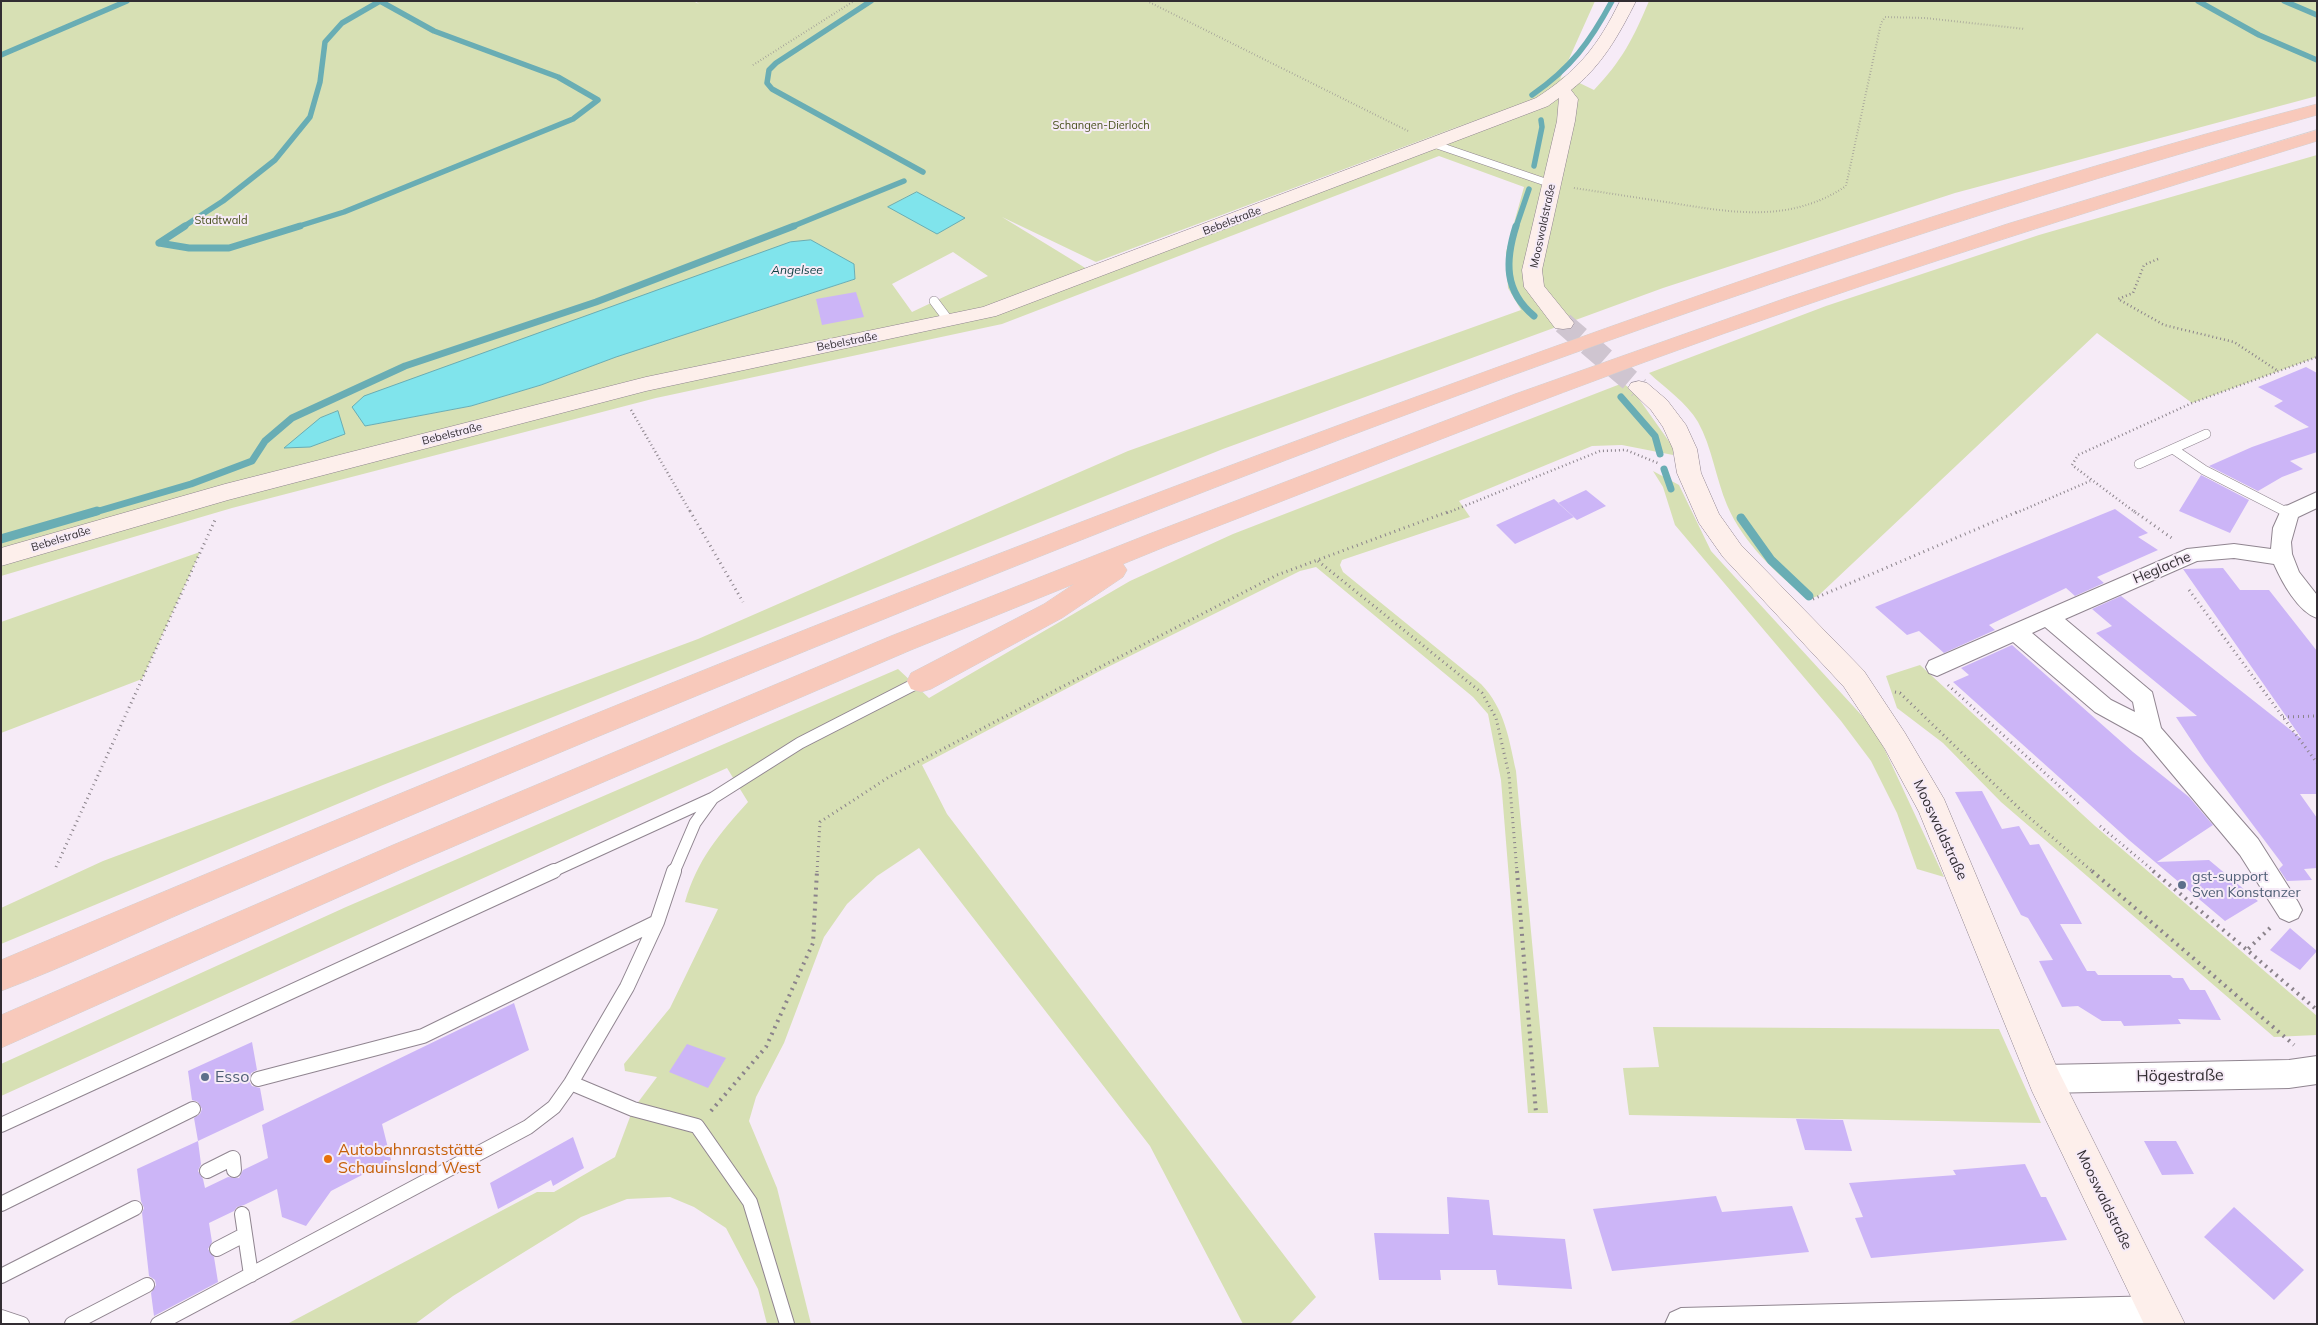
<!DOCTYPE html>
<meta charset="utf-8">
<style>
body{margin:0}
#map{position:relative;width:2318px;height:1325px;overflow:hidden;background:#f6ebf7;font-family:Mulish,sans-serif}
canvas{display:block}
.frame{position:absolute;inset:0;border:2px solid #322d32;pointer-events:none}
</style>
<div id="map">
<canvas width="2318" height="1325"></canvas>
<div class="frame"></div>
</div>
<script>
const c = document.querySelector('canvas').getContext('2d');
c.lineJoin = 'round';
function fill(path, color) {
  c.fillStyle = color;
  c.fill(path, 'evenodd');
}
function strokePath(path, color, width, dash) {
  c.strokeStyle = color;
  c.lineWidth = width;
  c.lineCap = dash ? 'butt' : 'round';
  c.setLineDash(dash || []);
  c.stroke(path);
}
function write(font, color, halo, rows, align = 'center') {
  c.font = font + ' Mulish,sans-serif';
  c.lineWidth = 4;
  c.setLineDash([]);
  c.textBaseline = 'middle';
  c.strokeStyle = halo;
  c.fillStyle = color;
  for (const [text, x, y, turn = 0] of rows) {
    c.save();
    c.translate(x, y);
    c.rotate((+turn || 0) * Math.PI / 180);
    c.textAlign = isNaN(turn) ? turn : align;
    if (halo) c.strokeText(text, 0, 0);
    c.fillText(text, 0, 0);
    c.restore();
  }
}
const green = new Path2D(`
 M1,1H693L699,4L695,1H1595L1560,79L1565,76L1594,90C1622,61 1634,37 1649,1H2317V96L1955,193L1663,288L1223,449L383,785L1,944V908L103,861L698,639L1128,451L1521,310L1508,288L1506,252L1524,187L1439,156L1002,324L656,398L232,508L1,576ZM1478,119L1087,269L1002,217L1096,262ZM953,252L988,276L912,312L892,284ZM854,264L855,279L615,357L541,385L471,406L365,426Z
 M2317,155V357L2192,403L2097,333L1818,596L1809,599C1777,575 1743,543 1727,505C1716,479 1712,447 1698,422C1687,403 1665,388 1649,373L1826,306L2039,235Z
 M1623,383L1634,392L1673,447V455L1622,445L1592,446L1459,501L1470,517L1342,560L1340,565L1343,572L1481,684C1505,709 1509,739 1516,771L1548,1113H1528L1501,780L1488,714L1473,697L1316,567L1300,571L1098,672L922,765L947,814L1316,1297L1290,1324H1243L1150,1146L919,848L877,876L847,904L824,937L784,1043L756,1097L749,1121L777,1188L811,1324H767L758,1289L726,1228L694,1207L670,1197L627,1199L581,1217L453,1296L415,1324H287L537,1192H554L615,1157L633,1109L657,1077L625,1071L624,1064L670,1008L718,909L685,902C697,860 719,834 748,802L727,768L1,1096V1064L346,907L898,669L929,698L1130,581L1233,534Z
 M1653,471L1679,485L1711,551L1876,731L1944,877L1917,869L1897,813L1871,761L1841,721L1675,525L1663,487Z
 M200,552L142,679L1,733V622Z
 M1920,665L2095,826L2317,1016V1035L2274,1037L2001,802L1943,743L1897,708L1886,676Z
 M1653,1027L1999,1029L2041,1123L1629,1115L1623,1068L1659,1067Z`);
const water = new Path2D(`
 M917,192L965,218L937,234L888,207Z
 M811,240L854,264L855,279L616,357L541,385L471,406L365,426L352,407L364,396L790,242Z
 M338,411L345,434L310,447L284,448L320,418Z`);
const streamFar2 = new Path2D(`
 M871,1L776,63L769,70L767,83L772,89L923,172
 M2198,1L2259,35L2317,60
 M2284,1L2317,15
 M1,55L127,1
 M1532,95C1571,68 1590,42 1612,1
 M1534,166L1542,127L1541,120
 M183,227L223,201L275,160L310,117L320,82L325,42L342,23L380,1
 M296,227L344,212L573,119L598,100L558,77L434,31L380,1
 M791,227L904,181
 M1516,227L1529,189`);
const streamFar1 = new Path2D(`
 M1516,226C1505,261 1504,291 1534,316
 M159,243L189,248H229L300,226
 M159,243L185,226
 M1621,397L1655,436L1660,454
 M1664,469L1671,489
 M92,513L191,484L252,461L265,441L292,418L405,366L596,302L794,226`);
const stream = new Path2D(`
 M1741,518L1771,560L1809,596
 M1,539L97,511`);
const building = new Path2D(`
 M856,292L864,317L822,325L816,299Z
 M2306,367L2317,373V452L2290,461L2303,469L2282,477L2258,491L2209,466L2252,447L2309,427L2274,406L2283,401L2258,387Z
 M2201,475L2249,500L2230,533L2179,511Z
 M1586,490L1606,506L1577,520L1558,503Z
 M1554,499L1574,517L1515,544L1496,525Z
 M2115,509L2148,533L2138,537L2158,550L2097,577L2104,583L2075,596L2066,588L1989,625L1995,630L1944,653L1919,631L1907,635L1875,607Z
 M2223,568L2240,590H2269L2317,651V794H2300L2317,818V868L2304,869L2312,880L2287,881L2279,869L2283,865L2205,761L2176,717L2197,716L2096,633L2112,626L2092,609L2121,596L2302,739L2183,569Z
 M2012,645L2133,752L2189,797L2213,825L2157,862L2209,860L2258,901L2225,921L2129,840L1953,682L1969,675L1961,668Z
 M1982,791L2002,829L2019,826L2030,845L2039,844L2082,924H2060L2087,971H2095L2098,975H2170L2173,978H2183L2190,990H2205L2221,1020L2178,1019L2181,1024L2124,1026L2121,1021H2102L2078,1006L2062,1007L2039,961L2053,960L2028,918L2021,915L1955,792Z
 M2290,928L2317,951L2300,970L2270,950Z
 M514,1003L529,1050L382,1124L391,1160L331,1191L306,1226L282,1217L277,1189L244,1205L237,1207L234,1211L209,1223L212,1242L208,1249L214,1257L218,1282L154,1316L151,1293L156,1285L155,1280L149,1276L142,1213L144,1208L141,1201L137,1169L198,1141L201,1164L198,1171L203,1179L205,1188L228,1177L239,1178L243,1170L268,1158L262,1125Z
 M252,1042L257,1070L251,1073L249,1081L252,1086L260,1088L264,1110L198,1141L194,1118L200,1114L202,1109L198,1102L192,1100L188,1071Z
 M687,1044L726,1058L708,1088L669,1072Z
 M1796,1119L1843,1120L1852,1151L1805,1150Z
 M573,1137L584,1168L553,1186L551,1180L498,1209L490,1183Z
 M2144,1141H2176L2194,1174L2162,1175Z
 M2025,1164L2041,1197H2046L2067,1240L1871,1258L1855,1218L1863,1217L1849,1183L1956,1175L1953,1170Z
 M1716,1196L1722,1212L1792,1206L1809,1252L1612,1271L1593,1209Z
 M1447,1197L1489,1200L1493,1235L1565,1239L1572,1289L1498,1285L1496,1270H1440L1441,1280H1379L1374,1233L1449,1234Z
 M2234,1207L2304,1270L2274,1300L2204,1237Z`);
const secondaryTunnel = new Path2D(`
 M1563,323L1639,388`);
const pathFar3 = new Path2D(`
 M1147,1L1408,131
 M753,65L854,1
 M1574,188C1607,193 1640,198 1672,203C1734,213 1791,223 1846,186L1881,23L1885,17L1925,18L2025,29`);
const pathFar2 = new Path2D(`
 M2158,259L2144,265L2133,293L2118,299L2164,325L2234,342L2278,371
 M631,410L691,513
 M1447,513L1600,451L1626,450L1660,464
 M2016,513L2090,481
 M2136,513L2072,465L2078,455L2192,403L2317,357`);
const pathFar1 = new Path2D(`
 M690,511L743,602
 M2134,511L2173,539
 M1318,561L1482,693L1496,718L1509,775L1517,872
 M2189,590L2317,763
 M1813,599L2019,511
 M1948,685L2079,804
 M1895,692L1900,693L2024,813L2093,872
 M2283,717L2317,716
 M2100,826L2155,872
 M56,867L215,520
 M817,872L820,822L889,777L1277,575L1450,511`);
const path = new Path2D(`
 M1517,871L1536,1113
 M2092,871L2294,1045
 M2153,871L2247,950
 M2270,928L2247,950L2317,1010
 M711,1111L766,1047L813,943L817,871`);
const laneFar3 = new Path2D(`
 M1434,144L1551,184`);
const laneFar2 = new Path2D(`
 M934,301L949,321
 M2173,449L2204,470L2288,513
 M2139,464L2206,434`);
const laneFar1 = new Path2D(`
 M2286,511L2289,513
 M551,872L713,798
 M674,872L695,823L713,798L800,743L921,681`);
const lane = new Path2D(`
 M258,1079L423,1036L657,922
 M571,1083L633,1109L697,1126L750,1202L787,1324
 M1,1125L554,871
 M207,1171L233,1158L234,1170
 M1,1204L193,1109
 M242,1214L251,1275
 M217,1249L244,1235
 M1,1276L135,1208
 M1,1317L22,1324
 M72,1324L147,1285
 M158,1324L528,1127L554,1107L571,1083L627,987L657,922L674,871`);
const street = new Path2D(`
 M2317,492V508L2298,517L2291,542L2292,554L2299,572L2317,595V618C2298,612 2282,582 2274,564L2234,558L2197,561L2065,619L2152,692L2161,728L2258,839L2298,902L2302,910L2298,918L2289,922L2280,918L2240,855L2142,738L2095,712L2013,642L1937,676L1929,673L1926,667L1929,661L2187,549L2234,544L2271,549L2273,528L2282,508ZM2045,627L2133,702L2135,712L2111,700L2032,633Z
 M2317,1056V1084L2289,1088L2044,1093L2034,1089L2030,1079L2034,1069L2044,1065L2289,1060Z
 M2159,1296L2170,1301L2175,1312L2169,1324H1665L1670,1313L1681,1308Z`);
const secondary = new Path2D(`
 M1620,1H1636C1619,35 1601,67 1571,90L1578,99L1575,121L1542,270L1544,286L1574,323L1571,328L1563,329L1555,328L1524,287L1522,270L1557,121L1559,98L1548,106L996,316L646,391L228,500L1,566V548L225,484L646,377L983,307L1536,98C1578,71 1598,46 1620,1Z
 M1639,381L1647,383L1667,400L1686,425L1697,449L1701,473L1719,514L1741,545L1864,671L1905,733L1944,799L2057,1068L2185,1324H2144L2032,1091L1919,812L1885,749L1844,687L1723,557L1699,523L1677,473L1673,449L1663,427L1651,410L1628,388L1631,383Z`);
const highway = new Path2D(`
 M2317,104V115C1729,277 1159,504 597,737C463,793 329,850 196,907C131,935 67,966 1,991V960C478,759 957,563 1443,387C1731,282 2020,181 2317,104Z
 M2317,130V141C2145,194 1973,247 1803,306C1589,379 1378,464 1167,546L1123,564L1127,570L1123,577L1062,618L931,689L921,692L911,689L907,681L911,673L1044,604L1074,584L911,650L415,863L1,1048V1015L393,845L891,636L1149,534L1515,394L1786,298L2007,224Z`);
const markers = [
 [2182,885,5,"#5c6f8a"],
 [205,1077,5,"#5c6f8a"],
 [328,1159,5,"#e8710a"]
];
const farParknames = [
 ["Schangen-Dierloch",1101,126],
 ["Stadtwald",221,221]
];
const farStreetnames = [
 ["Bebelstraße",1232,221,-21],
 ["Mooswaldstraße",1543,226,-78],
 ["Bebelstraße",847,342,-11],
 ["Bebelstraße",452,434,-14],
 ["Bebelstraße",61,539,-17]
];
const farWaternames = [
 ["Angelsee",797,270]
];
const streetNames = [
 ["Heglache",2162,568,-23],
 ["Mooswaldstraße",1940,830,65],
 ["Mooswaldstraße",2104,1200,64]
];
const serviceNames = [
 ["gst-support",2192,877],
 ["Sven Konstanzer",2192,893]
];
const nearStreetnames = [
 ["Högestraße",2180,1076,-1]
];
const nearServicenames = [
 ["Esso",215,1077]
];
const nearFoodnames = [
 ["Autobahnraststätte",338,1150],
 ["Schauinsland West",338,1168]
];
fill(green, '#d7e0b4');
fill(water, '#80e4ec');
strokePath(water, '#69adb4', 1);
strokePath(streamFar2, '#69adb4', 5.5);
strokePath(streamFar1, '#69adb4', 7);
strokePath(stream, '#69adb4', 9);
fill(building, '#ccb5f7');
strokePath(secondaryTunnel, '#cfc5d0', 22, [22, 11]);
strokePath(laneFar3, '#908590', 8);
strokePath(laneFar2, '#908590', 10);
strokePath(laneFar1, '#908590', 13);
strokePath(lane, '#908590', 16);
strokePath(street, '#908590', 2);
strokePath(secondary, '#908590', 1);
strokePath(highway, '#d2d1d2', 1);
strokePath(pathFar3, '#8b838b', 2, [0.5, 2.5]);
strokePath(pathFar2, '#8b838b', 2.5, [1, 3]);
strokePath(pathFar1, '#8b838b', 3, [1, 4]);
strokePath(path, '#8b838b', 4, [2, 5]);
strokePath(laneFar3, '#fff', 7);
strokePath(laneFar2, '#fff', 9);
strokePath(laneFar1, '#fff', 11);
strokePath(lane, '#fff', 14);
fill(street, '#fff');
fill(secondary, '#fdefeb');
fill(highway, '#f8c9bb');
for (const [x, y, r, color] of markers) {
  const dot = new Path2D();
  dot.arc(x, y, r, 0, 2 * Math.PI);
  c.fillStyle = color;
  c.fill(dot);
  strokePath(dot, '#f6ebf7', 2);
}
write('11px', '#49511d', '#f6ebf7', farParknames);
write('11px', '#322d32', '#f6ebf7', farStreetnames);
write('italic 12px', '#104043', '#f6ebf7', farWaternames);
write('14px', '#322d32', '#f6ebf7', streetNames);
write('14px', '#4e5e75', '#f6ebf7', serviceNames, 'left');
write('16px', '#322d32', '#f6ebf7', nearStreetnames);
write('16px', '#4e5e75', '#f6ebf7', nearServicenames, 'left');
write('16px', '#c56008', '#f6ebf7', nearFoodnames, 'left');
</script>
